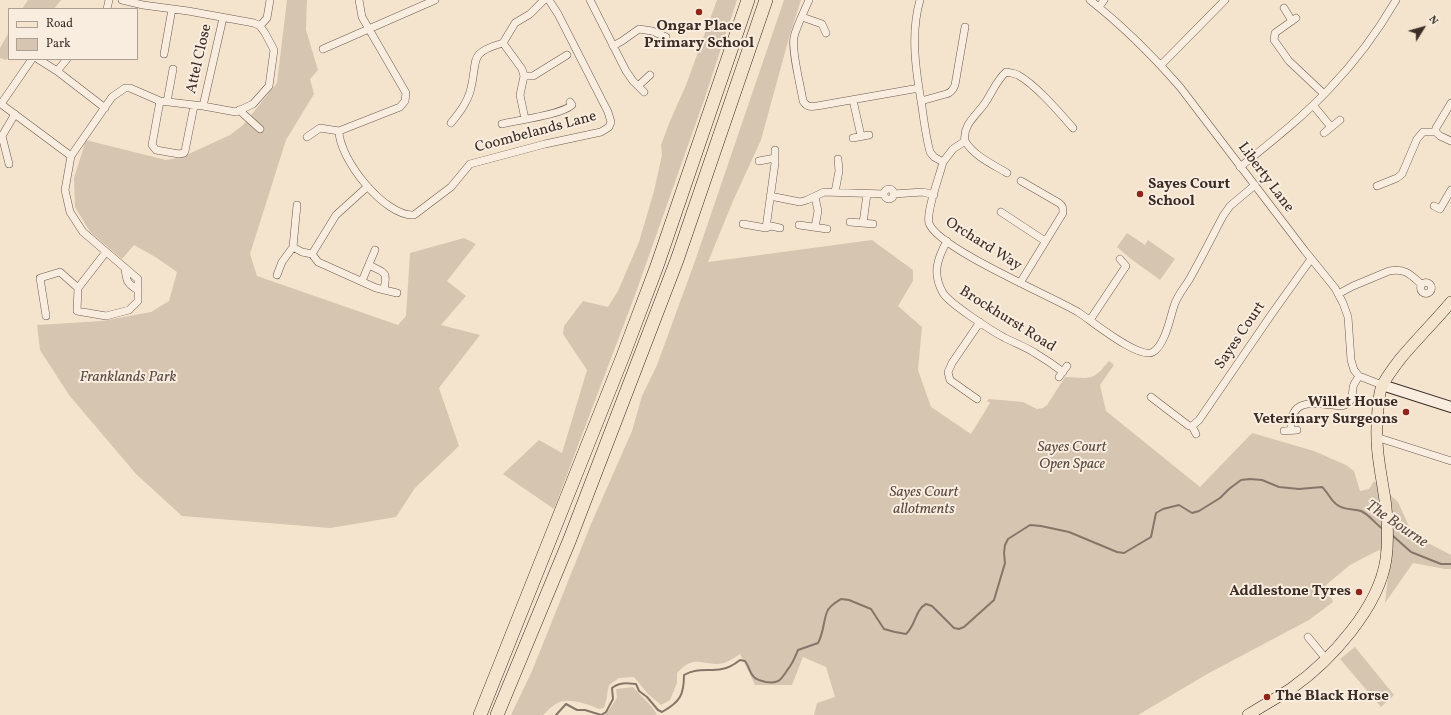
<!DOCTYPE html>
<style>
body{margin:0}
#map{position:relative;width:1451px;height:715px;overflow:hidden;background:#f5e4cd;font-family:Vollkorn,serif}
canvas{display:block}
.legend{position:absolute;left:8px;top:8px;width:130px;height:52px;box-sizing:border-box;background:#f8edde;border:1px solid #ada095;margin:0;padding:5px 7px;list-style:none;font-size:12px;color:#3c2d27}
.legend li{display:flex;align-items:center;gap:8px;height:20px}
.legend b{width:20px;border:1px solid #ada095}
.north{position:absolute;left:1403px;top:8px;width:40px;height:40px;-webkit-text-stroke:3px #f8edde;paint-order:stroke;rotate:53deg;font-size:11px;font-weight:700;line-height:16px;text-align:center;color:#3c2d27}
.north::after{content:'';display:block;margin:auto;width:14px;height:18px;background:#3c2d27;clip-path:polygon(50% 0,100% 100%,50% 72%,0 100%)}
</style>
<div id="map">
<canvas width="1451" height="715"></canvas>
<ul class="legend">
<li><b style="height:5px;background:#f5e4cd"></b>Road</li>
<li><b style="height:11px;background:#d6c5b1"></b>Park</li>
</ul>
<div class="north">N</div>
</div>
<script>
const c = document.querySelector('canvas').getContext('2d');
c.lineJoin = 'round';
function fill(path, color) {
  c.fillStyle = color;
  c.fill(path, 'evenodd');
}
function strokePath(path, color, width, dash) {
  c.strokeStyle = color;
  c.lineWidth = width;
  c.lineCap = dash ? 'butt' : 'round';
  c.setLineDash(dash || []);
  c.stroke(path);
}
function write(font, color, halo, rows, align = 'center') {
  c.font = font + ' Vollkorn,serif';
  c.lineWidth = 4;
  c.setLineDash([]);
  c.textBaseline = 'middle';
  c.strokeStyle = halo;
  c.fillStyle = color;
  for (const [text, x, y, turn = 0] of rows) {
    c.save();
    c.translate(x, y);
    c.rotate((+turn || 0) * Math.PI / 180);
    c.textAlign = isNaN(turn) ? turn : align;
    if (halo) c.strokeText(text, 0, 0);
    c.fillText(text, 0, 0);
    c.restore();
  }
}
const green = new Path2D(`
 M28,0H61L54,9H22Z
 M287,0H307L306,30L318,70L310,79L314,94L286,140L250,254L257,276L398,325L406,316L410,253L464,238L476,244L447,281L466,296L441,325L480,335L439,388L459,446L415,488L396,517L330,528L182,516L136,474L69,395L40,350L37,325L102,321L151,312L169,301L177,272L157,258L134,245L122,259L90,232L75,207L74,178L86,140L166,160L182,157L230,135L243,125L277,83Z
 M717,0H737L703,103L635,295L554,509L503,474L539,440L562,453L587,370L563,334L564,326L583,301L608,307L618,291L639,242L654,191L662,155L661,145L670,121L686,85Z
 M784,0H801L790,34L761,140L733,201L708,262L872,240L913,270V281L898,306L922,327L918,370L931,407L971,434L990,403L987,401L989,399L1023,402L1037,409L1043,408L1047,405L1065,377C1091,378 1092,382 1109,361L1114,365L1100,385L1106,411L1200,487L1252,433L1314,451L1346,465L1354,471L1360,491L1369,489L1374,481L1398,502L1413,535L1451,555V569H1445L1413,563L1385,603L1390,559L1379,550L1350,565L1326,585L1333,602L1309,620L1209,673L1138,715H814L817,703L835,697L826,667L803,657L792,685H755L740,654C733,659 725,664 717,664C697,663 693,656 677,673V683L670,700L661,705L648,694L634,677L619,678L609,685C607,693 607,700 604,708L599,709C590,705 575,700 564,701C557,701 548,710 543,715H511L532,671L591,524L632,431L642,396L657,365L695,261Z
 M9,32V58L5,60L0,58V48Z
 M1127,233L1145,245L1148,240L1175,259L1160,280L1131,259L1117,247Z
 M1355,647L1394,695L1381,707L1340,659Z
 M633,687C641,697 652,704 657,715H603L609,710L617,698L616,689Z`);
const stream = new Path2D(`
 M1392,535L1411,552L1441,564H1451
 M556,715L566,704L577,710H585L601,715L606,712L613,699L612,688C619,682 627,683 636,684L639,691L647,697L658,710L662,712C680,702 684,695 684,675C697,667 709,672 722,669C729,668 735,664 740,660L745,661C749,666 750,674 754,677C757,680 761,681 766,682C780,684 781,679 788,669C793,663 795,657 798,650L818,643C824,632 823,622 827,612C829,606 836,602 841,599L849,600L871,609L884,629L895,632L906,634C916,625 915,610 926,604L932,606L954,628L959,629L964,627L994,600L1005,563L1004,553L1005,545L1008,539L1030,525L1041,526L1069,532L1117,552L1124,553L1151,537L1156,513L1163,509L1179,505L1192,513L1199,511L1220,498L1229,489L1241,480L1250,479L1262,480L1279,487L1299,489L1322,487C1328,492 1331,502 1339,506C1345,510 1354,509 1361,511C1370,515 1375,524 1383,529`);
const street = new Path2D(`
 M590,0L626,71L633,81L644,92
 M809,0C804,12 797,25 794,37C791,50 801,87 803,101C807,107 810,107 817,106L919,88
 M920,0C910,34 916,72 922,107C924,122 926,137 930,152L934,157L943,162C940,175 926,211 929,223C937,248 1051,296 1078,312C1092,321 1139,360 1153,352C1165,345 1170,318 1174,306C1177,296 1184,288 1189,280C1201,259 1212,237 1223,216L1230,206L1255,185
 M1090,0C1123,26 1153,56 1180,87L1305,251L1335,288L1343,303L1348,317L1351,360L1354,370L1359,376L1382,385
 M1099,7L1104,0
 M1284,8L1292,21
 M107,9L109,0
 M802,17L822,24L826,33
 M1296,18L1275,33L1274,40L1289,61L1324,94
 M260,26L267,18L270,0
 M613,46L622,41L639,29L652,31L666,37
 M323,49L435,0
 M164,54L172,9
 M32,59L1,104L71,156
 M38,59L57,71L105,108
 M1161,65L1225,0
 M57,71L67,59
 M524,76H533L567,55
 M638,86L650,75
 M853,100L861,136
 M160,101L152,145L156,150L179,154L184,153L185,151L194,106
 M921,101L946,94C951,93 953,90 955,85L965,27
 M167,102L173,69
 M1451,103L1436,128V132L1440,136L1451,141
 M1313,105L1331,127
 M203,106L223,18
 M239,110L260,129
 M525,119L520,95L524,76L522,69L503,43L515,23L530,14L544,0
 M451,123C459,113 468,102 471,88C478,59 468,53 503,43
 M502,124C518,120 561,115 572,105L570,102
 M339,131C339,159 385,217 414,215L451,187L470,164L545,144L601,132L609,127L611,122L608,112L558,14L549,0
 M1324,133L1340,120
 M307,137L320,128L339,131L400,107L405,101L406,93L362,17L359,0
 M853,138L869,135
 M965,141C974,156 992,164 1007,173
 M759,161L775,158
 M943,162L953,149L965,141C962,125 977,115 985,103C992,93 996,81 1006,72C1010,73 1014,73 1018,75C1036,85 1059,112 1073,128
 M9,164L2,136L15,114
 M1240,167C1271,142 1303,117 1330,88C1355,62 1378,31 1396,0
 M1377,186L1397,178L1402,174L1417,139L1423,132H1436
 M884 194a5 5 0 1 1 10 0a5 5 0 1 1-10 0Z
 M835,192L839,171L838,159
 M893,194L923,192L934,195
 M770,196L800,202L807,200L824,192L884,194
 M815,197L818,211L815,227
 M297,205L293,247L302,252L312,254L318,262L327,266L376,288L397,293
 M1434,206L1440,209L1451,190
 M1001,212L1045,241
 M850,222L873,224
 M863,223L867,194
 M743,224L766,228L771,226L780,228
 M799,225L827,229
 M766,228L775,163V150
 M947,241C937,259 932,274 943,293C950,304 992,331 1005,338C1015,343 1026,347 1035,353C1045,359 1054,365 1063,372
 M106,252L78,288L77,311L106,316L129,310L138,301V279L83,232L70,212L65,190L71,156L112,97L125,88H130L160,101L203,106L236,112L253,104L269,86L274,50L265,33L260,26L254,23L188,11L143,5L122,0
 M312,254L336,215L367,187
 M369,265C384,273 388,270 384,289
 M125,268C126,280 127,284 138,290
 M277,275L282,262L293,247
 M362,281L375,250
 M1420.5 288a5.5 5.5 0 1 1 11 0a5.5 5.5 0 1 1-11 0Z
 M1020,283L1063,213C1063,208 1063,206 1059,203L1021,181
 M1338,294L1353,286L1389,271C1405,268 1410,274 1421,284
 M46,316L40,278L60,272L78,288
 M1090,320L1126,266L1120,259
 M1059,377L1067,366
 M1151,397L1189,426H1192L1196,434
 M977,399L950,380L948,372L952,363L980,322
 M1192,426L1199,420L1271,315L1311,259
 M1291,430C1289,395 1317,404 1342,406C1352,403 1352,398 1353,388C1353,384 1357,380 1359,376
 M1284,431L1297,430
 M1376,437L1451,461
 M1308,637L1326,659`);
const secondary = new Path2D(`
 M1382,385L1451,407`);
const primary = new Path2D(`
 M1248,715C1262,706 1277,698 1292,688C1330,661 1379,608 1386,559C1389,538 1387,508 1383,487C1378,458 1375,440 1378,409C1379,401 1379,393 1382,386C1387,376 1394,367 1401,358C1417,339 1435,321 1451,302`);
const highway = new Path2D(`
 M480,715L623,356L657,266L748,0
 M497,715L570,539L677,260L766,0`);
const markers = [
 [699,12,4,"#8f2418"],
 [1140,194,4,"#8f2418"],
 [1406,412,4,"#8f2418"],
 [1359,592,4,"#8f2418"],
 [1267,697,4,"#8f2418"]
];
const poiNames = [
 ["Ongar Place",699,27,"center"],
 ["Primary School",699,44,"center"],
 ["Sayes Court",1148,185],
 ["School",1148,202],
 ["Willet House",1398,403,"right"],
 ["Veterinary Surgeons",1398,420,"right"],
 ["Addlestone Tyres",1351,592,"right"],
 ["The Black Horse",1275,697]
];
const streetNames = [
 ["Attel Close",200,59,-77],
 ["Coombelands Lane",536,133,-15],
 ["Liberty Lane",1265,178,53],
 ["Orchard Way",983,245,32],
 ["Brockhurst Road",1007,320,32],
 ["Sayes Court",1241,336,-56]
];
const parkNames = [
 ["Franklands Park",128,378],
 ["Sayes Court",1072,448],
 ["Open Space",1072,465],
 ["Sayes Court",924,493],
 ["allotments",924,510]
];
const waterNames = [
 ["The Bourne",1396,525,34]
];
fill(green, '#d6c5b1');
strokePath(stream, '#857669', 2);
strokePath(street, '#6a5b50', 8);
strokePath(secondary, '#3c2d27', 12);
strokePath(primary, '#3c2d27', 12);
strokePath(highway, '#3c2d27', 14);
strokePath(street, '#f8edde', 7);
strokePath(secondary, '#f8edde', 10);
strokePath(primary, '#f5e4cd', 11);
strokePath(highway, '#f5e4cd', 13);
for (const [x, y, r, color] of markers) {
  const dot = new Path2D();
  dot.arc(x, y, r, 0, 2 * Math.PI);
  c.fillStyle = color;
  c.fill(dot);
  strokePath(dot, '#f8edde', 1.5);
}
write('bold 15px', '#3c2d27', '#f8edde', poiNames, 'left');
write('15px', '#3c2d27', '#f8edde', streetNames);
write('italic 15px', '#5b4b43', '#f8edde', parkNames);
write('italic 16px', '#615148', '#f8edde', waterNames);
</script>
